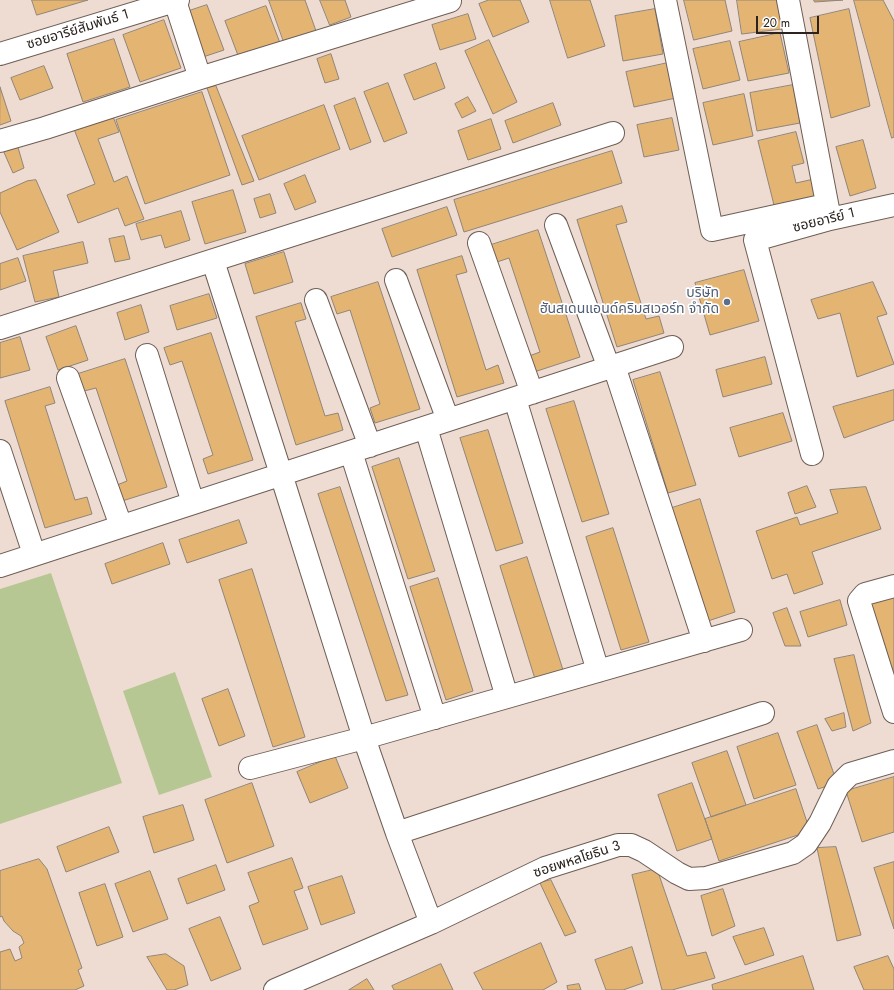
<!DOCTYPE html>
<meta charset="utf-8">
<style>
body{margin:0}
#map{position:relative;width:894px;height:990px;overflow:hidden;background:#eedbd1;font-family:Jost,sans-serif}
canvas{display:block}
.scale{position:absolute;left:756px;top:16px;width:63px;height:18px;box-sizing:border-box;border:2px solid #2a231f;border-top:0;padding-left:5px;font-size:12px;line-height:14px;white-space:nowrap;color:#2a231f;-webkit-text-stroke:3px #fff;paint-order:stroke}
</style>
<div id="map">
<canvas width="894" height="990"></canvas>
<div class="scale">20 m</div>
</div>
<script>
const c = document.querySelector('canvas').getContext('2d');
c.lineJoin = 'round';
function fill(path, color) {
  c.fillStyle = color;
  c.fill(path, 'evenodd');
}
function strokePath(path, color, width, dash) {
  c.strokeStyle = color;
  c.lineWidth = width;
  c.lineCap = dash ? 'butt' : 'round';
  c.setLineDash(dash || []);
  c.stroke(path);
}
function write(font, color, halo, rows, align = 'center') {
  c.font = font + ' Jost,"Noto Sans Thai",sans-serif';
  c.lineWidth = 3.5;
  c.setLineDash([]);
  c.textBaseline = 'middle';
  c.strokeStyle = halo;
  c.fillStyle = color;
  for (const [text, x, y, turn = 0] of rows) {
    c.save();
    c.translate(x, y);
    c.rotate((+turn || 0) * Math.PI / 180);
    c.textAlign = isNaN(turn) ? turn : align;
    if (halo) c.strokeText(text, 0, 0);
    c.fillText(text, 0, 0);
    c.restore();
  }
}
const green = new Path2D(`
 M51,573L122,783L0,824V589Z
 M175,672L212,777L159,795L123,691Z`);
const building = new Path2D(`
 M32,0H88L37,15Z
 M269,0H305L316,31L284,42Z
 M320,0H345L351,17L330,25Z
 M489,0H520L529,22L493,37L479,4Z
 M550,0H590L605,46L568,58Z
 M684,0H725L732,31L694,40Z
 M737,0H778L782,29L742,34Z
 M814,0H843L815,2Z
 M854,0H883L894,21V137L892,138Z
 M207,5L224,50L203,57L186,12Z
 M266,6L280,43L239,58L225,21Z
 M655,9L663,54L623,61L615,16Z
 M849,9L870,106L831,118L810,18Z
 M468,14L476,39L440,50L432,25Z
 M164,20L181,68L140,82L123,35Z
 M780,33L789,73L748,81L739,42Z
 M114,39L130,87L83,102L67,54Z
 M489,40L517,102L493,114L465,51Z
 M730,41L740,80L703,89L693,49Z
 M331,54L339,79L325,83L317,59Z
 M436,63L445,88L414,100L404,75Z
 M668,63L676,98L634,107L626,72Z
 M44,66L53,88L20,100L11,78Z
 M388,83L407,133L384,142L364,92Z
 M793,85L800,123L757,131L750,93Z
 M216,86L254,181L242,185L207,88Z
 M0,87L11,121L0,125Z
 M202,92L230,175L145,204L116,120Z
 M744,94L753,136L713,145L703,103Z
 M468,97L476,111L462,118L455,104Z
 M355,98L371,142L350,150L334,106Z
 M553,103L561,125L513,143L505,121Z
 M324,105L340,149L259,180L242,136Z
 M112,114L119,132L98,139L114,182L127,176L144,219L125,226L118,208L78,223L67,195L95,184L74,129Z
 M672,118L679,150L644,157L637,125Z
 M491,119L501,149L468,160L458,131Z
 M796,132L804,163L792,166L796,183L814,179L819,198L775,209L758,141Z
 M863,140L876,188L850,196L836,147Z
 M17,144L24,168L13,173L3,150Z
 M612,151L622,183L464,232L454,200Z
 M305,175L316,202L295,210L284,184Z
 M36,180L59,232L17,250L0,212V193L27,181Z
 M233,190L246,232L205,244L192,202Z
 M270,194L276,213L260,218L254,199Z
 M622,206L627,222L616,225L646,319L659,316L664,333L617,347L577,220Z
 M447,207L457,235L392,257L382,229Z
 M181,211L190,240L165,248L161,235L141,240L136,224Z
 M538,230L580,357L534,372L529,356L540,352L509,258L497,262L491,245Z
 M124,236L130,259L115,262L109,239Z
 M83,242L88,263L53,271L59,297L35,302L23,256Z
 M284,252L293,282L254,294L245,264Z
 M462,256L467,272L456,275L486,370L498,365L504,383L457,397L417,270Z
 M18,258L26,281L0,290V264Z
 M744,270L759,321L710,335L695,283Z
 M378,282L420,409L375,423L370,408L380,404L350,310L337,314L331,297Z
 M873,282L887,314L877,317L894,364L857,377L840,313L818,319L811,300Z
 M209,294L217,318L177,330L170,306Z
 M301,303L306,319L295,322L325,416L338,413L343,430L296,445L256,317Z
 M141,305L149,332L125,340L117,313Z
 M76,326L88,360L58,370L46,337Z
 M211,333L253,460L208,474L203,459L213,455L182,361L170,365L164,348Z
 M20,337L30,370L0,378V343Z
 M765,357L772,384L723,397L716,370Z
 M125,359L167,487L122,501L117,485L127,481L96,388L84,391L78,374Z
 M660,372L696,485L668,493L633,380Z
 M50,387L55,403L45,406L75,500L87,497L92,514L45,528L5,401Z
 M894,390V420L844,438L833,407Z
 M574,401L609,514L582,522L546,409Z
 M783,413L792,441L739,457L730,428Z
 M488,430L523,543L496,551L460,438Z
 M399,458L435,571L408,579L372,467Z
 M807,486L816,507L795,514L788,493Z
 M340,487L408,695L386,701L318,494Z
 M866,487L881,529L812,552L823,584L794,594L787,574L772,579L756,531L797,517L800,525L838,513L830,490Z
 M700,499L735,612L708,621L672,508Z
 M239,520L247,543L187,563L179,540Z
 M613,528L649,642L621,650L586,537Z
 M163,543L170,564L112,584L105,564Z
 M527,557L563,670L535,679L500,566Z
 M252,569L305,737L273,747L219,580Z
 M438,578L473,691L446,700L410,587Z
 M894,590V702L863,602Z
 M840,600L847,625L808,637L800,612Z
 M787,608L801,646H785L773,613Z
 M854,655L871,723L853,731L834,659Z
 M228,689L245,736L219,746L202,699Z
 M844,713L846,727L832,731L825,719Z
 M817,725L837,783L818,789L797,732Z
 M778,733L796,785L754,799L737,747Z
 M727,751L746,805L711,817L692,763Z
 M335,756L348,788L310,803L297,772Z
 M894,777V832L862,842L846,791Z
 M252,783L274,846L227,863L205,800Z
 M692,783L712,839L677,851L658,795Z
 M796,789L810,831L719,861L705,819Z
 M183,805L194,840L154,853L143,817Z
 M109,827L119,852L66,872L57,847Z
 M836,847L861,935L837,941L817,848Z
 M292,858L303,888L294,891L308,929L263,945L249,906L259,902L248,873Z
 M39,859L47,869L82,968L78,970L84,986L75,990H0V952L10,949L15,961L22,958L19,947L24,943L21,936L13,931L4,921L2,916L0,917V871Z
 M894,862V929L874,868Z
 M216,865L225,890L187,904L178,879Z
 M657,869L687,956L706,952L715,978L672,990H662L632,875Z
 M150,871L168,919L133,932L115,884Z
 M342,876L355,913L321,925L308,887Z
 M551,880L576,932L565,936L540,883Z
 M105,884L123,937L97,946L79,893Z
 M723,889L735,926L712,936L701,896Z
 M220,917L241,969L211,981L189,929Z
 M764,928L774,955L745,965L733,937Z
 M541,943L557,982L543,990H483L474,973Z
 M632,947L643,983L623,990H606L595,960Z
 M166,954L184,966L188,985L174,990H167L147,957Z
 M803,956L814,990H713L712,985Z
 M888,956L894,969V990H864L854,967Z
 M441,964L453,990H394L392,986Z
 M367,979L374,990H349Z
 M579,984L581,990H568L567,986Z`);
const minor = new Path2D(`
 M665,0L712,230L826,205
 M788,0L830,219
 M175,1L200,78
 M0,54L178,0
 M0,141L45,128L200,78L450,1
 M556,225L609,368
 M479,243L532,393
 M213,261L281,474L364,738L397,833L431,923
 M396,280L448,420
 M316,300L370,446
 M0,328L613,133
 M147,355L193,503
 M614,366L704,641
 M68,378L121,526
 M515,399L598,671
 M426,428L507,697
 M0,451L34,554
 M351,452L435,718
 M812,454L755,240L830,219L894,205
 M0,566L672,347
 M894,586L865,594L859,601L894,712
 M250,768L364,738L741,630
 M397,833L763,713
 M275,990L431,923L545,868L618,845H631L644,851L677,873L689,879L706,878L793,853L806,844L820,823L838,786L850,774L894,761`);
const markers = [
 [727,302,4,"#5c6f8a"]
];
const streetNames = [
 ["ซอยอารีย์สัมพันธ์ 1",78,30,-17],
 ["ซอยอารีย์ 1",824,221,-14],
 ["ซอยพหลโยธิน 3",577,860,-18]
];
const serviceNames = [
 ["บริษัท",719,294],
 ["ฮันสเดนแอนด์คริมสเวอร์ท จำกัด",719,310]
];
fill(green, '#b7c794');
fill(building, '#e4b473');
strokePath(building, '#908577', 1);
strokePath(minor, '#6e5e56', 24);
strokePath(minor, '#fff', 22);
for (const [x, y, r, color] of markers) {
  const dot = new Path2D();
  dot.arc(x, y, r, 0, 2 * Math.PI);
  c.fillStyle = color;
  c.fill(dot);
  strokePath(dot, '#fff', 1.5);
}
write('14px', '#2a231f', '#fff', streetNames);
write('14px', '#4e5e75', '#fff', serviceNames, 'right');
</script>
